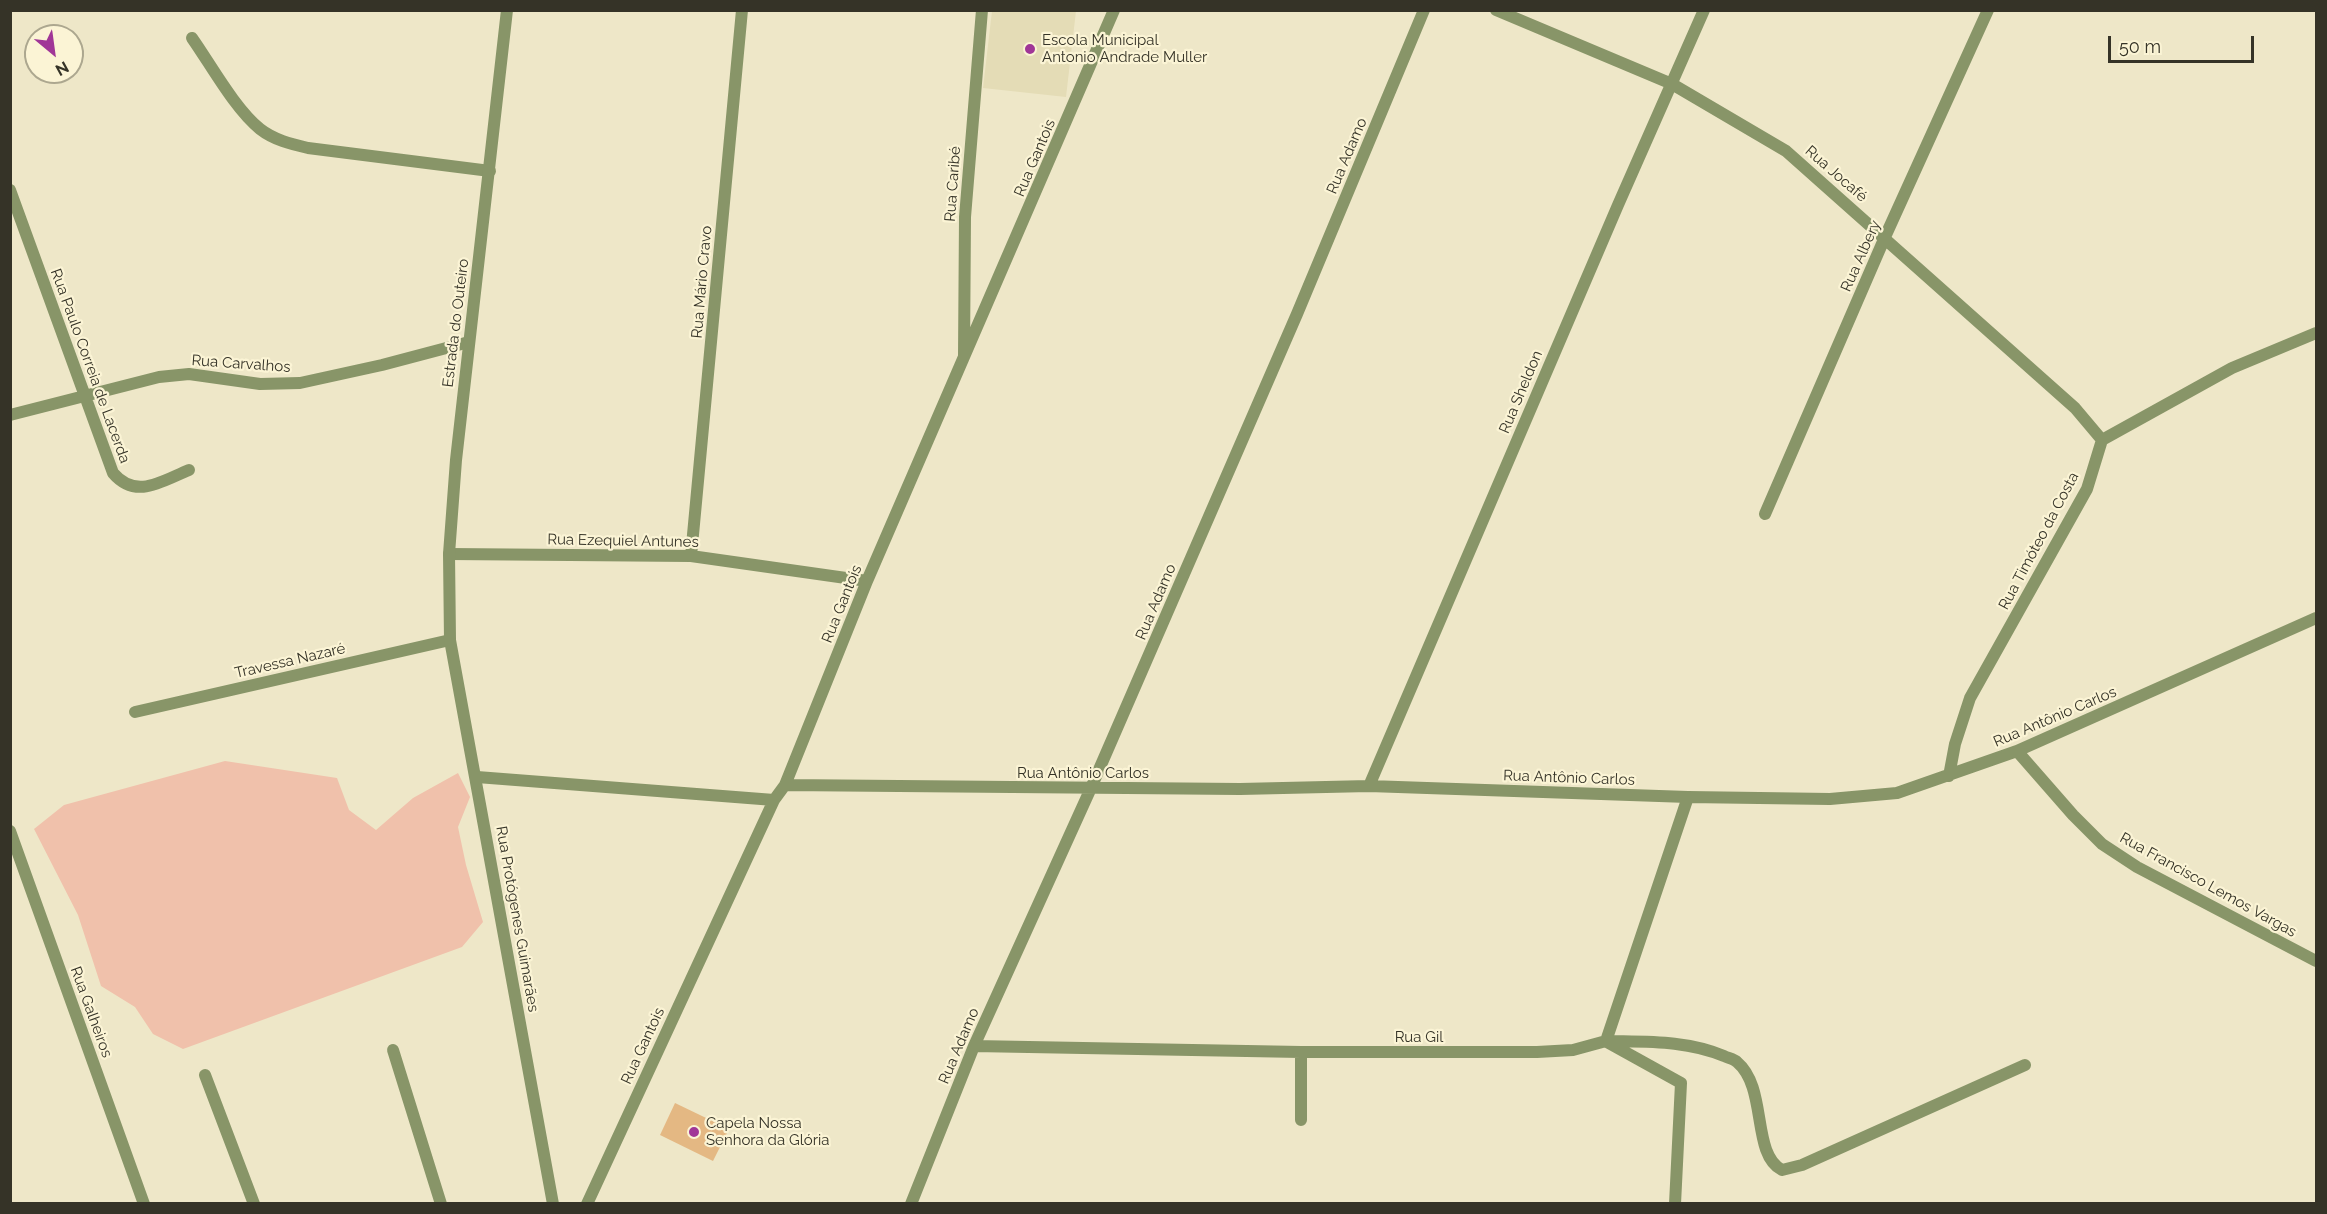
<!DOCTYPE html>
<meta charset="utf-8">
<style>
body{margin:0}
#map{position:relative;width:2327px;height:1214px;overflow:hidden;background:#eee7c8;font-family:Raleway,sans-serif}
canvas{display:block}
.frame{position:absolute;inset:0;border:12px solid #353327;pointer-events:none}
.north{position:absolute;left:24px;top:24px;width:60px;height:60px;box-sizing:border-box;background:#fbf4d5;border:2px solid #aca78f;border-radius:50%;rotate:151deg;font-size:16px;font-weight:700;line-height:24px;text-align:center;color:#353327}
.north::after{content:'';display:block;margin:auto;width:21px;height:27px;background:#a03697;clip-path:polygon(50% 0,100% 100%,50% 72%,0 100%)}
.scale{position:absolute;left:2108px;top:36px;width:146px;height:27px;box-sizing:border-box;border:3px solid #353327;border-top:0;padding-left:8px;font-size:18px;line-height:21px;white-space:nowrap;color:#353327;-webkit-text-stroke:4px #fbf4d5;paint-order:stroke}
</style>
<div id="map">
<canvas width="2327" height="1214"></canvas>
<div class="frame"></div>
<div class="north">N</div>
<div class="scale">50 m</div>
</div>
<script>
const c = document.querySelector('canvas').getContext('2d');
c.lineJoin = 'round';
function fill(path, color) {
  c.fillStyle = color;
  c.fill(path, 'evenodd');
}
function strokePath(path, color, width, dash) {
  c.strokeStyle = color;
  c.lineWidth = width;
  c.lineCap = dash ? 'butt' : 'round';
  c.setLineDash(dash || []);
  c.stroke(path);
}
function write(font, color, halo, rows, align = 'center') {
  c.font = font + ' Raleway,sans-serif';
  c.lineWidth = 4.5;
  c.setLineDash([]);
  c.textBaseline = 'middle';
  c.strokeStyle = halo;
  c.fillStyle = color;
  for (const [text, x, y, turn = 0] of rows) {
    c.save();
    c.translate(x, y);
    c.rotate((+turn || 0) * Math.PI / 180);
    c.textAlign = isNaN(turn) ? turn : align;
    if (halo) c.strokeText(text, 0, 0);
    c.fillText(text, 0, 0);
    c.restore();
  }
}
const built = new Path2D(`
 M992,11H1076L1066,97L983,88Z`);
const green = new Path2D(`
 M225,761L337,778L349,810L376,830L413,798L458,773L470,797L458,827L466,865L483,922L462,947L183,1049L153,1034L135,1007L101,986L78,915L34,829L64,805Z`);
const building = new Path2D(`
 M675,1103L729,1129L713,1161L660,1135Z`);
const minor = new Path2D(`
 M1496,10L1672,84L1786,151L2075,408L2102,440
 M192,38C211,65 235,109 260,129C274,140 291,144 308,148L490,171
 M10,190L113,473C136,500 162,481 189,470
 M964,355L965,217L982,10
 M10,415L159,377L189,374L260,384L300,383L382,365L469,342
 M1765,514L1885,237L1988,10
 M449,554L691,556L867,581
 M691,556L742,10
 M135,712L450,640
 M2017,751L2073,815L2102,844L2137,867L2316,961
 M1949,776L1955,744L1970,698L2087,489L2102,440L2232,368L2316,333
 M477,777L774,800
 M785,785L1240,789L1369,786L1688,797L1830,799L1897,793L2017,751L2316,618
 M1369,786L1618,205L1704,10
 M10,831L144,1204
 M1606,1041C1647,1042 1686,1040 1724,1056C1728,1058 1734,1059 1737,1062C1768,1088 1751,1154 1782,1170L1802,1165L2025,1065
 M1607,1042L1681,1083L1675,1204
 M974,1046L1301,1052H1537L1573,1050L1606,1041L1688,797
 M393,1050L441,1204
 M205,1075L254,1204
 M1301,1120V1052
 M587,1204L774,800L785,785L867,581L1114,10
 M911,1204L974,1046L1091,788L1297,314L1424,10`);
const tertiary = new Path2D(`
 M507,10L456,460L449,554L450,640L553,1204`);
const markers = [
 [1030,49,6,"#a03697"],
 [694,1132,6,"#a03697"]
];
const poiNames = [
 ["Escola Municipal",1042,40],
 ["Antonio Andrade Muller",1042,57],
 ["Capela Nossa",706,1123],
 ["Senhora da Glória",706,1140]
];
const streetNames = [
 ["Rua Adamo",1347,156,-67],
 ["Rua Gantois",1035,158,-67],
 ["Rua Jocafé",1836,174,41],
 ["Rua Caribé",953,184,-86],
 ["Rua Albery",1861,256,-66],
 ["Rua Mário Cravo",702,282,-85],
 ["Estrada do Outeiro",456,323,-83],
 ["Rua Carvalhos",241,364,4],
 ["Rua Paulo Correia de Lacerda",90,366,70],
 ["Rua Sheldon",1521,392,-67],
 ["Rua Ezequiel Antunes",623,541,1],
 ["Rua Timóteo da Costa",2039,541,-62],
 ["Rua Adamo",1156,602,-67],
 ["Rua Gantois",842,604,-68],
 ["Travessa Nazaré",290,661,-13],
 ["Rua Antônio Carlos",2055,717,-23],
 ["Rua Antônio Carlos",1083,773],
 ["Rua Antônio Carlos",1569,778,2],
 ["Rua Francisco Lemos Vargas",2208,885,29],
 ["Rua Protógenes Guimarães",517,919,80],
 ["Rua Galheiros",91,1012,70],
 ["Rua Gil",1419,1037],
 ["Rua Gantois",643,1046,-65],
 ["Rua Adamo",959,1046,-67]
];
fill(built, '#e4dcb6');
fill(green, '#f0c1ab');
fill(building, '#e4b883');
strokePath(minor, '#889568', 12);
strokePath(tertiary, '#889568', 12);
for (const [x, y, r, color] of markers) {
  const dot = new Path2D();
  dot.arc(x, y, r, 0, 2 * Math.PI);
  c.fillStyle = color;
  c.fill(dot);
  strokePath(dot, '#fbf4d5', 2);
}
write('15px', '#353327', '#fbf4d5', poiNames, 'left');
write('15px', '#353327', '#fbf4d5', streetNames);
</script>
